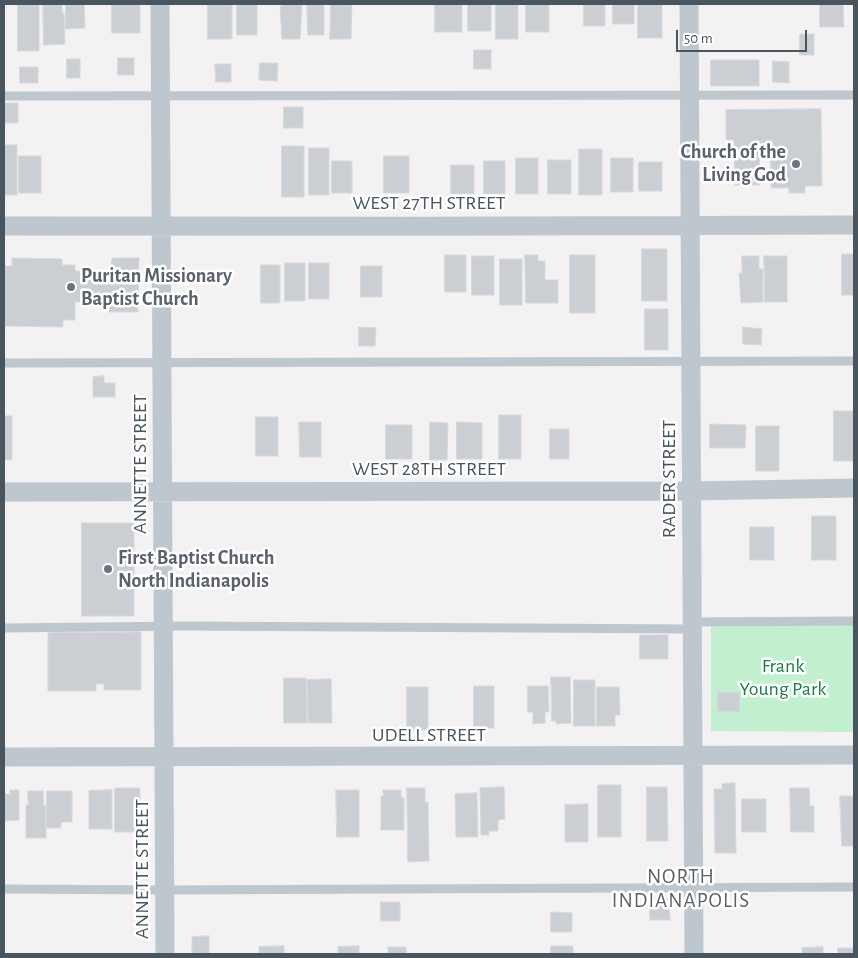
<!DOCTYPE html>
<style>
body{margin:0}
#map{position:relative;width:858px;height:958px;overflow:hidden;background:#f4f1f2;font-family:"Alegreya Sans",sans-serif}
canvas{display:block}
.frame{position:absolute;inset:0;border:5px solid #49565f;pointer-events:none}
.scale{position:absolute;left:676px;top:30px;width:131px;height:22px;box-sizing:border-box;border:2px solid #49565f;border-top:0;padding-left:6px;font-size:15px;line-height:18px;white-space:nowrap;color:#49565f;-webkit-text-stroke:4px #fff;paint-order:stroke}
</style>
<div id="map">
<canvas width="858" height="958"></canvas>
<div class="frame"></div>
<div class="scale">50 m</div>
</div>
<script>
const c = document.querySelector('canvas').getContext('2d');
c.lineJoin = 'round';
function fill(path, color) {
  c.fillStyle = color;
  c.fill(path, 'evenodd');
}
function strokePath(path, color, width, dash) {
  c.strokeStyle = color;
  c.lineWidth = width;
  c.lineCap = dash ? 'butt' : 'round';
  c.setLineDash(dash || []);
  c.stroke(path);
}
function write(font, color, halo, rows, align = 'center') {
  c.font = font + ' "Alegreya Sans",sans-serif';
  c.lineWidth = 5;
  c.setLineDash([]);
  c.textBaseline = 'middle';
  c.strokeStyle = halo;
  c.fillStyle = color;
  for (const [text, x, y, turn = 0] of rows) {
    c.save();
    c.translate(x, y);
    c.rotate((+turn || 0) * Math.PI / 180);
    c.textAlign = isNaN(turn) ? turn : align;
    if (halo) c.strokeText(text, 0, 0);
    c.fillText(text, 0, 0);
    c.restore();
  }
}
const green = new Path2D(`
 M711,624L854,625V732L711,731Z`);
const building = new Path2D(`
 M18,4H39V51H18Z
 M43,4H62V13H64L65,44L44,45Z
 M66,4H84L85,28L66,29Z
 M112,4H140V33H112Z
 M208,4H232V39H208Z
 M237,4H257V35H237Z
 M282,4H299V5H302L300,39H282L280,6H282Z
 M307,4H324V35H308Z
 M331,4H352L351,39H330Z
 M435,4H462V32H435Z
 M468,4H491V31H468Z
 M496,4H518V39H496Z
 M526,4H549V32H526Z
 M584,4H605V26H584Z
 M613,4H634V24H613Z
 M638,4H662V38H638Z
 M820,4H843L844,27H820Z
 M800,34H814V55H800Z
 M474,50H491V69H474Z
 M118,58H134V75H118Z
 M67,59H80V78H67Z
 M711,60H759V86H711Z
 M773,61L789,62V83L773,82Z
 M260,63H278L277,81L259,80Z
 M215,64H231V82H216Z
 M20,67H38V83H20Z
 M4,103H18V123H4Z
 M284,107H303V128H284Z
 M821,109L822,186H805V193H789V188H771L770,143L759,144L760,185H735L734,140H726V110Z
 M4,145H17V195H4Z
 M282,146H304V197H282Z
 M309,148H329V195H309Z
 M579,149H602V195H579Z
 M19,156H41V193H19Z
 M384,156H409V193H384Z
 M516,158H538V194H516Z
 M611,158H633V192H611Z
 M548,160H571V194H548Z
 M332,161H352V193H332Z
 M484,161H505V194H484Z
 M639,162H662V191H639Z
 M451,165H474V194H451Z
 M642,249H667V301H642Z
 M842,254H854V295H842Z
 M445,255H466V292H445Z
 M525,255H538V261H545V280H558V303H526Z
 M570,255H595V313H570Z
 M472,256H494V295H472Z
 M742,256H759V269H763V302L741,303L739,273H742Z
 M764,256H787V302H765Z
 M12,258L62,259V265H75V271L111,272L112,258H139L138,312H109L110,302H75V320H63V327L4,326V266H12Z
 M500,259H522V305H500Z
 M285,263H305V301H285Z
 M309,263H329V299H309Z
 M261,265H280V303H261Z
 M361,266H382V297H361Z
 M645,309H668V350H645Z
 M359,327L376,328L375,346H359Z
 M743,327L762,329L761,345L743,344Z
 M104,376V383H115V397H93V377Z
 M834,411H854V461H834Z
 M499,415H521V459H499Z
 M4,416H12V460H4Z
 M256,417H278V456H256Z
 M299,422H321V457H300Z
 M430,422L448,423L447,460H430Z
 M457,422L482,423V459H457Z
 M710,424L746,425L745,448H710Z
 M386,425H412V459H386Z
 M756,426H779V471H756Z
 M550,429H569V459H550Z
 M812,516H836V560H812Z
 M82,523H134V616H82Z
 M750,527H774V560H750Z
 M141,632V690H104V684H96V691H48V633Z
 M640,635H668V659H640Z
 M551,677H570L571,723L556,724V721H552Z
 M284,678H306L307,723H284Z
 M331,679L332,723H308L307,680Z
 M574,680H595V726H574Z
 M474,686H494V728H474Z
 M528,686H548L549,712H545V723L533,724V712H528Z
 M407,687H428V730H407Z
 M597,687H619L620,715H615V726H597Z
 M718,692L740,693L739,712L718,711Z
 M735,783L736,853H715L714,789H722V784Z
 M598,785H621V837H598Z
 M504,787L505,819L498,820V831H489V835H481L480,788Z
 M647,787H667L668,841H647Z
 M115,788H140V832H115Z
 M407,788H425V802H428L429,861L408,862Z
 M790,788H809L810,806H814V832H791Z
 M10,790H19V820L4,821V794H10Z
 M112,790V829H89V791Z
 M336,790H359V837H337Z
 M383,790H401V798H404V830H381V796H383Z
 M28,791H43L44,806H46V838H26V805H28Z
 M47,791H72V822H61V828H47Z
 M477,793L478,837H456L455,794Z
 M840,796H854V846H842Z
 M742,799H766V832H742Z
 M588,804V842H565V805Z
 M669,899L670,920H650L649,900Z
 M381,902H400V921H381Z
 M551,912L572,913V932H551Z
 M209,936V954H192V937Z
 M284,946V954H259V947Z
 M359,946V954H338V947Z
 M551,946H573V954H551Z
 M388,947H406V954H383H388Z
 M823,947V954H802V948Z
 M838,948H854V954H838Z`);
const lane = new Path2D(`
 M4,96L854,95
 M4,363L854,361
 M692,622L854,621
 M4,628L185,626L692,629
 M4,889L165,890L854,887`);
const street = new Path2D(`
 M160,4L165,954
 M689,4L694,954
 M4,226C287,225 571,228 854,225
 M4,492L691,491L854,488
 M4,757L854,755`);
const markers = [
 [796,164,5,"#6b7280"],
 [71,287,5,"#6b7280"],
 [108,569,5,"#6b7280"]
];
const worshipNames = [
 ["Church of the",786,152,"right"],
 ["Living God",786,175,"right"],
 ["Puritan Missionary",81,276],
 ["Baptist Church",81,299],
 ["First Baptist Church",118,558],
 ["North Indianapolis",118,581]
];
const streetNames = [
 ["WEST 27TH STREET",429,203],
 ["ANNETTE STREET",140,464,-90],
 ["WEST 28TH STREET",429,469],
 ["RADER STREET",669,479,-90],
 ["UDELL STREET",429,735],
 ["ANNETTE STREET",142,869,-90]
];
const parkNames = [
 ["Frank",783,666],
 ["Young Park",783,689]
];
const neighbourhoodNames = [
 ["NORTH",681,877],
 ["INDIANAPOLIS",681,901]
];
fill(green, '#c2efd0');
fill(building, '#cbcfd4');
strokePath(building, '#d6d8dc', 1);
strokePath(lane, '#bdc7cd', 9);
strokePath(street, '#bdc7cd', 19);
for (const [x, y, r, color] of markers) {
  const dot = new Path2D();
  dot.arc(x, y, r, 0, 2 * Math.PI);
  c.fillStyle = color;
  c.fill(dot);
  strokePath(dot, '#fff', 2);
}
write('bold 20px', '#5b616d', '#fff', worshipNames, 'left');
write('20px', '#49565f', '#fff', streetNames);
write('20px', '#1a8046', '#fff', parkNames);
c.letterSpacing = '1px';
write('21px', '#5e6266', '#fff', neighbourhoodNames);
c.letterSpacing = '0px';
</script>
